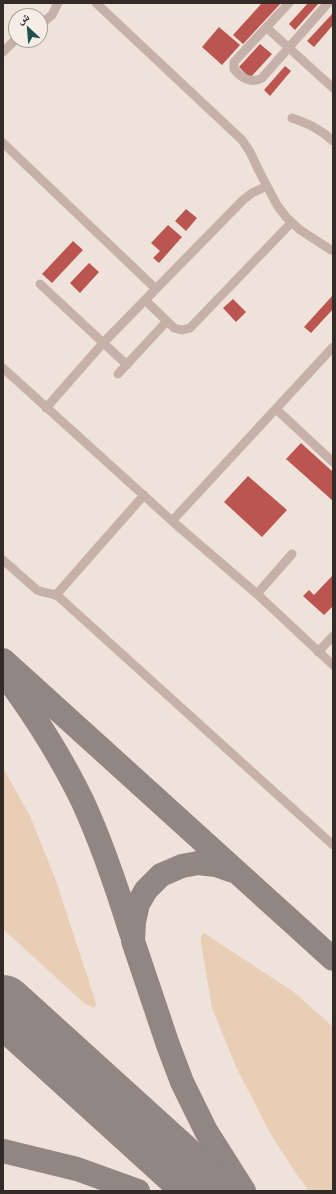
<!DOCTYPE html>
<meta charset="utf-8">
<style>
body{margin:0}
#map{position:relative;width:336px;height:1194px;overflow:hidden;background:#efe2db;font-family:Quicksand,"Noto Naskh Arabic",sans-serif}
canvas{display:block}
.frame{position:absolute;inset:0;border:4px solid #342a28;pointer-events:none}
.north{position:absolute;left:8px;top:8px;width:40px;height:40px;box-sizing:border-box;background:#f7ede7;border:1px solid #a99f9b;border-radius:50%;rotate:334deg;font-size:11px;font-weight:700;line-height:16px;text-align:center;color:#342a28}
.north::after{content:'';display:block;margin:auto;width:14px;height:18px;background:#22514c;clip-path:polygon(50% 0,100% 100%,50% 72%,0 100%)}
</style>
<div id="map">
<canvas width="336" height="1194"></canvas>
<div class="frame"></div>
<div class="north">ش</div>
</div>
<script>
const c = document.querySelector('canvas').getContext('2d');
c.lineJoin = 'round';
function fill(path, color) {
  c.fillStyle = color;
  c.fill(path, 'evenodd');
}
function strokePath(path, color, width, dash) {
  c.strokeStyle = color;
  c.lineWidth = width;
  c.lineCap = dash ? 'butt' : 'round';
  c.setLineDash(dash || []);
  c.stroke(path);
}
const sand = new Path2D(`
 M3,768L30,816L55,878L95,1000L96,1005L94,1008L85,1004L3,929Z
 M204,933L294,992L333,1027V1191H309L297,1175L270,1133L237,1069L212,1008L201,943V936Z`);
const taxiway = new Path2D(`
 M3,660L333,959
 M7,678C35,716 61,757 82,800C102,843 117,888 131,933
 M233,871L216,865L198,863L182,866L161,875L146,890L138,904L134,922L133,941L168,1045L182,1082L206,1131L244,1191
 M3,1151L77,1169L138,1191`);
const runway = new Path2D(`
 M3,1005L208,1191`);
const building = new Path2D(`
 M262,3H281L243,44L233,35Z
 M308,3H319L295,30L289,24Z
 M333,13V25L314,47L307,41Z
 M219,27L240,45L222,65L202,47Z
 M260,44L272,54L250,78L239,67Z
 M285,66L291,71L270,96L264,90Z
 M186,209L197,218L186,231L175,221Z
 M168,225L182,237L159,263L153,258L160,251L151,243Z
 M73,241L83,250L52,283L42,274Z
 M89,263L99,272L80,293L70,283Z
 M333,295V309L311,333L304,327Z
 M233,299L246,312L236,322L223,308Z
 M301,443L333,472V501L286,459Z
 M248,476L287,510L262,537L224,502Z
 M333,575V606L324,615L303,596L309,590L314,595Z`);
const minor = new Path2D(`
 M96,3L242,140L250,152L259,171L277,205L286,217L300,230L331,250
 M289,3L234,62V69C241,78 251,84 262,78L328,3
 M40,25L52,15L58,3
 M267,28L333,88
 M3,52L16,39
 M292,118C309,124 320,129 333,141
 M3,143L156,289
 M40,284L127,365
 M145,300L174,328L182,330L190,328L291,223
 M3,368L172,521L257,594L333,665
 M118,374L167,321
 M46,408L103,343L243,200L252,193L267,186
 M276,409L333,462
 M172,521L333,347
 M3,560L37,590C45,594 53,592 60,598L333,845
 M257,594L292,554
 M56,595L144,495
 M318,652L333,636`);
fill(sand, '#e8ceb5');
strokePath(taxiway, '#928682', 24);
strokePath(runway, '#928682', 60);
fill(building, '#ba564f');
strokePath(minor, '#c6b1a9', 9);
</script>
